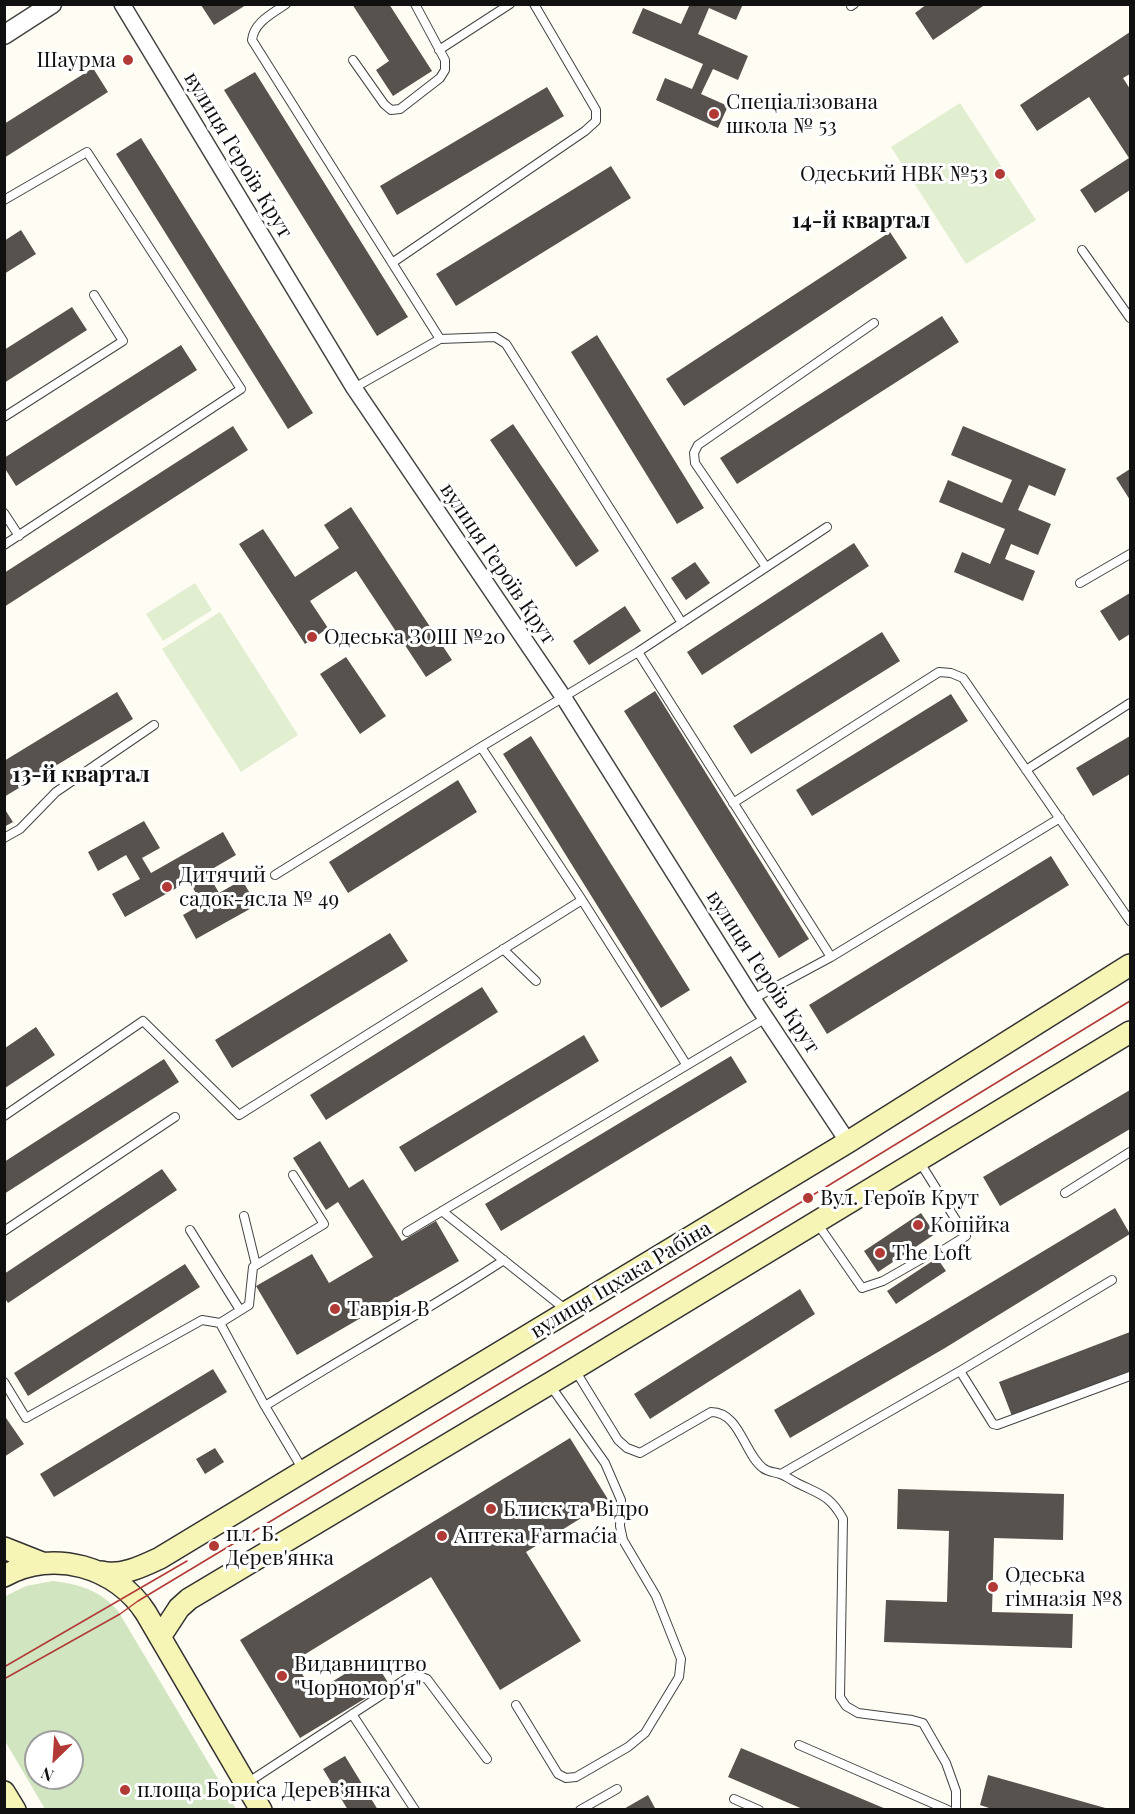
<!DOCTYPE html>
<meta charset="utf-8">
<style>
body{margin:0}
#map{position:relative;width:1135px;height:1814px;overflow:hidden;background:#fefcf3;font-family:"Playfair Display",serif}
canvas{display:block}
.frame{position:absolute;inset:0;border:6px solid #101010;pointer-events:none}
.north{position:absolute;left:24px;top:1730px;width:60px;height:60px;box-sizing:border-box;background:#fff;border:2px solid #9f9f9f;border-radius:50%;rotate:205deg;font-size:16px;font-weight:700;line-height:24px;text-align:center;color:#101010}
.north::after{content:'';display:block;margin:auto;width:21px;height:27px;background:#b23a36;clip-path:polygon(50% 0,100% 100%,50% 72%,0 100%)}
</style>
<div id="map">
<canvas width="1135" height="1814"></canvas>
<div class="frame"></div>
<div class="north">N</div>
</div>
<script>
const c = document.querySelector('canvas').getContext('2d');
c.lineJoin = 'round';
function fill(path, color) {
  c.fillStyle = color;
  c.fill(path, 'evenodd');
}
function strokePath(path, color, width, dash) {
  c.strokeStyle = color;
  c.lineWidth = width;
  c.lineCap = dash ? 'butt' : 'round';
  c.setLineDash(dash || []);
  c.stroke(path);
}
function write(font, color, halo, rows, align = 'center') {
  c.font = font + ' "Playfair Display",serif';
  c.lineWidth = 6;
  c.setLineDash([]);
  c.textBaseline = 'middle';
  c.strokeStyle = halo;
  c.fillStyle = color;
  for (const [text, x, y, turn = 0] of rows) {
    c.save();
    c.translate(x, y);
    c.rotate((+turn || 0) * Math.PI / 180);
    c.textAlign = isNaN(turn) ? turn : align;
    if (halo) c.strokeText(text, 0, 0);
    c.fillText(text, 0, 0);
    c.restore();
  }
}
const green = new Path2D(`
 M53,1581C81,1585 98,1589 118,1611L236,1809H45L5,1741L4,1597L26,1586ZM36,1742H72V1778H36Z`);
const pitch = new Path2D(`
 M960,103L1036,220L966,264L891,147Z
 M195,583L212,610L163,641L146,614Z
 M220,612L298,735L241,772L162,649Z`);
const building = new Path2D(`
 M352,4H389L432,71L393,96L376,70L389,61Z
 M690,4H743L736,20L709,8L698,34L748,56L738,80L713,69L701,94L728,106L718,128L656,100L665,78L692,89L703,64L632,33L643,8L681,24Z
 M927,4H986L933,40L915,13Z
 M201,5H246L214,25Z
 M1130,32V74L1123,78L1130,89V190L1095,213L1080,190L1129,158L1089,97L1037,131L1020,105Z
 M93,68L108,92L4,158V124Z
 M255,72L408,317L377,336L224,90Z
 M547,87L564,116L397,215L380,186Z
 M141,138L313,413L288,429L116,154Z
 M611,166L631,198L456,306L436,274Z
 M21,230L36,254L4,274V241Z
 M890,232L907,258L684,406L666,379Z
 M72,307L87,330L4,383V350Z
 M942,316L959,342L737,484L720,458Z
 M597,335L704,508L677,524L571,352Z
 M181,345L197,370L16,486L4,467V458Z
 M513,424L599,551L576,567L490,440Z
 M233,426L248,450L4,607V573Z
 M963,426L1066,469L1055,496L1029,485L1018,510L1051,524L1038,555L1011,544L1005,559L1035,571L1023,601L954,572L962,552L990,564L1005,529L939,502L948,480L1002,503L1012,480L951,455Z
 M1130,469V500L1116,478Z
 M351,507L452,660L426,677L356,571L310,601L328,628L305,644L239,544L263,529L295,577L339,548L324,525Z
 M854,543L869,566L702,675L687,652Z
 M695,562L710,583L686,600L671,578Z
 M1130,593V634L1119,641L1100,611Z
 M625,606L641,631L589,665L573,641Z
 M882,632L900,661L751,754L733,726Z
 M346,657L386,716L360,734L320,674Z
 M655,691L809,939L779,958L624,711Z
 M117,692L133,719L4,797V761Z
 M951,694L968,721L812,816L796,790Z
 M531,736L690,990L661,1008L503,754Z
 M1130,736V774L1093,796L1076,768Z
 M458,780L477,812L348,893L329,862Z
 M4,808L13,822L4,827Z
 M144,821L160,848L142,858L151,873L223,832L236,855L207,872L219,893L242,880L257,905L196,939L183,915L202,904L189,881L125,917L112,894L140,879L126,855L98,871L88,852Z
 M1051,856L1069,885L827,1034L809,1005Z
 M390,933L408,961L232,1068L215,1040Z
 M482,987L498,1012L326,1120L310,1095Z
 M36,1027L55,1055L5,1088V1048Z
 M584,1035L599,1061L415,1172L399,1147Z
 M731,1056L747,1082L501,1231L485,1204Z
 M164,1059L179,1082L4,1194V1162Z
 M1130,1090V1129L1000,1206L983,1177Z
 M320,1141L349,1188L363,1179L402,1241L436,1221L459,1261L297,1355L256,1286L312,1254L329,1283L373,1257L338,1202L326,1210L293,1158Z
 M162,1169L177,1190L8,1303L4,1297V1274Z
 M1115,1208L1130,1234L945,1348L790,1438L774,1410L929,1320Z
 M921,1213L935,1234L878,1272L864,1251Z
 M937,1258L946,1271L896,1304L887,1291Z
 M185,1264L200,1287L28,1396L14,1373Z
 M800,1289L815,1314L650,1419L634,1394Z
 M1130,1332V1371L1012,1416L999,1382Z
 M213,1369L227,1392L54,1497L40,1474Z
 M4,1415L24,1444L4,1457Z
 M570,1438L609,1501L526,1552L581,1641L500,1690L431,1577L294,1661L314,1693L372,1657L389,1684L300,1738L240,1640Z
 M215,1448L224,1462L205,1474L196,1459Z
 M898,1489L1064,1494L1063,1540L994,1538L992,1612L1073,1614L1072,1648L884,1642L886,1600L947,1602L949,1531L897,1529Z
 M741,1748L886,1809V1810H805L728,1777Z
 M345,1756L378,1810H348L323,1769Z
 M988,1775L1109,1809L1108,1810H995L980,1805Z
 M648,1795L656,1810H622Z`);
const service = new Path2D(`
 M286,4C272,14 254,22 252,40L440,339
 M851,6L854,4
 M439,50L510,4
 M353,60L384,104L391,110L400,109L440,78L445,70V60L415,4
 M4,200L87,152L241,389L4,545
 M1082,250L1130,318
 M392,263L585,131L596,121V110L534,4
 M354,388L440,339L495,337L506,344L682,623
 M4,417L123,341L94,295
 M4,513L19,536
 M766,567L695,463L694,453L698,445L874,323
 M1080,583L1130,554
 M638,652L827,527
 M481,747L582,900L686,1064
 M1026,770L1130,703
 M733,803L939,672L951,673L963,678L1130,921
 M4,838L20,829L56,792L154,725
 M275,875L481,747L638,652L831,957
 M503,949L536,981
 M753,999L831,957L1060,818
 M4,1116L143,1021L239,1115L582,900
 M919,1161L966,1236L945,1249
 M1065,1193L1130,1152
 M442,1211L565,1309
 M244,1216L256,1265
 M817,1223L862,1288L883,1281L925,1257
 M190,1230L240,1310
 M4,1231L175,1117
 M407,1232L766,1018
 M220,1323L265,1406L303,1470
 M575,1370L618,1440L627,1448L640,1453L711,1412C740,1412 744,1454 763,1468C768,1472 774,1472 780,1474C786,1476 791,1480 797,1483C819,1494 830,1495 843,1519L840,1697L846,1706L858,1713L912,1720L923,1723L946,1763L956,1791V1810
 M960,1371L990,1419L993,1424L997,1425L1130,1376
 M4,1382L26,1418L202,1320L220,1323L249,1305L253,1267L324,1224L293,1175
 M265,1406C344,1357 426,1311 504,1260
 M781,1474L960,1371L1112,1280
 M516,1705L558,1774L566,1778L576,1777L628,1747L645,1733L679,1677L681,1659L656,1596L623,1540L620,1526L621,1500L605,1463L550,1385
 M352,1714L415,1810
 M799,1745L948,1810
 M247,1783L409,1677L419,1676L427,1679L487,1759
 M734,1799L759,1810
 M580,1810L617,1789`);
const minor = new Path2D(`
 M122,4L354,388L564,698L753,999L848,1142`);
const tertiary = new Path2D(`
 M4,35L52,4`);
const secondary = new Path2D(`
 M4,1548L42,1563
 M101,1572C121,1577 143,1566 160,1558L848,1142L1130,965
 M4,1576C53,1548 117,1567 146,1613L261,1810
 M160,1637L179,1608L189,1599L574,1369L1130,1032
 M4,1792L15,1810`);
const tram = new Path2D(`
 M4,1667L187,1561
 M4,1679L120,1614L138,1601L808,1198L1130,1001`);
const markers = [
 [128,60,6,"#b23a36"],
 [714,114,6,"#b23a36"],
 [1000,174,6,"#b23a36"],
 [312,637,6,"#b23a36"],
 [167,887,6,"#b23a36"],
 [808,1198,6,"#b23a36"],
 [918,1225,6,"#b23a36"],
 [880,1253,6,"#b23a36"],
 [335,1309,6,"#b23a36"],
 [491,1509,6,"#b23a36"],
 [442,1536,6,"#b23a36"],
 [214,1546,6,"#b23a36"],
 [993,1587,6,"#b23a36"],
 [282,1676,6,"#b23a36"],
 [125,1790,6,"#b23a36"]
];
const poiNames = [
 ["Шаурма",116,60,"right"],
 ["Спеціалізована",726,102],
 ["школа № 53",726,126],
 ["Одеський НВК №53",988,174,"right"],
 ["Одеська ЗОШ №20",324,637],
 ["Дитячий",179,875],
 ["садок-ясла № 49",179,899],
 ["Вул. Героїв Крут",820,1198],
 ["Копійка",930,1225],
 ["The Loft",892,1253],
 ["Таврія В",347,1309],
 ["Блиск та Відро",503,1509],
 ["пл. Б.",226,1534],
 ["Дерев'янка",226,1558],
 ["Аптека Farmaćia",454,1536],
 ["Одеська",1005,1575],
 ["гімназія №8",1005,1599],
 ["Видавництво",294,1664],
 ["\"Чорномор'я\"",294,1688],
 ["площа Бориса Деревʼянка",137,1790]
];
const streetNames = [
 ["вулиця Героїв Крут",238,155,59],
 ["вулиця Героїв Крут",498,564,56],
 ["вулиця Героїв Крут",763,972,57],
 ["вулиця Іцхака Рабіна",621,1280,-31]
];
const neighbourhoodNames = [
 ["14-й квартал",861,221],
 ["13-й квартал",81,775]
];
fill(green, '#d0e5c0');
fill(pitch, '#e1eed0');
fill(building, '#57524d');
strokePath(service, '#434343', 10);
strokePath(minor, '#434343', 18);
strokePath(tertiary, '#434343', 21);
strokePath(secondary, '#323232', 24);
strokePath(service, '#fff', 8);
strokePath(minor, '#fff', 15);
strokePath(tertiary, '#fff', 18);
strokePath(secondary, '#f7f5b6', 21);
strokePath(tram, '#b23a36', 1.5);
for (const [x, y, r, color] of markers) {
  const dot = new Path2D();
  dot.arc(x, y, r, 0, 2 * Math.PI);
  c.fillStyle = color;
  c.fill(dot);
  strokePath(dot, '#fff', 2);
}
write('21px', '#101010', '#fff', poiNames, 'left');
write('21px', '#101010', '#fff', streetNames);
write('bold 22px', '#101010', '#fff', neighbourhoodNames);
</script>
